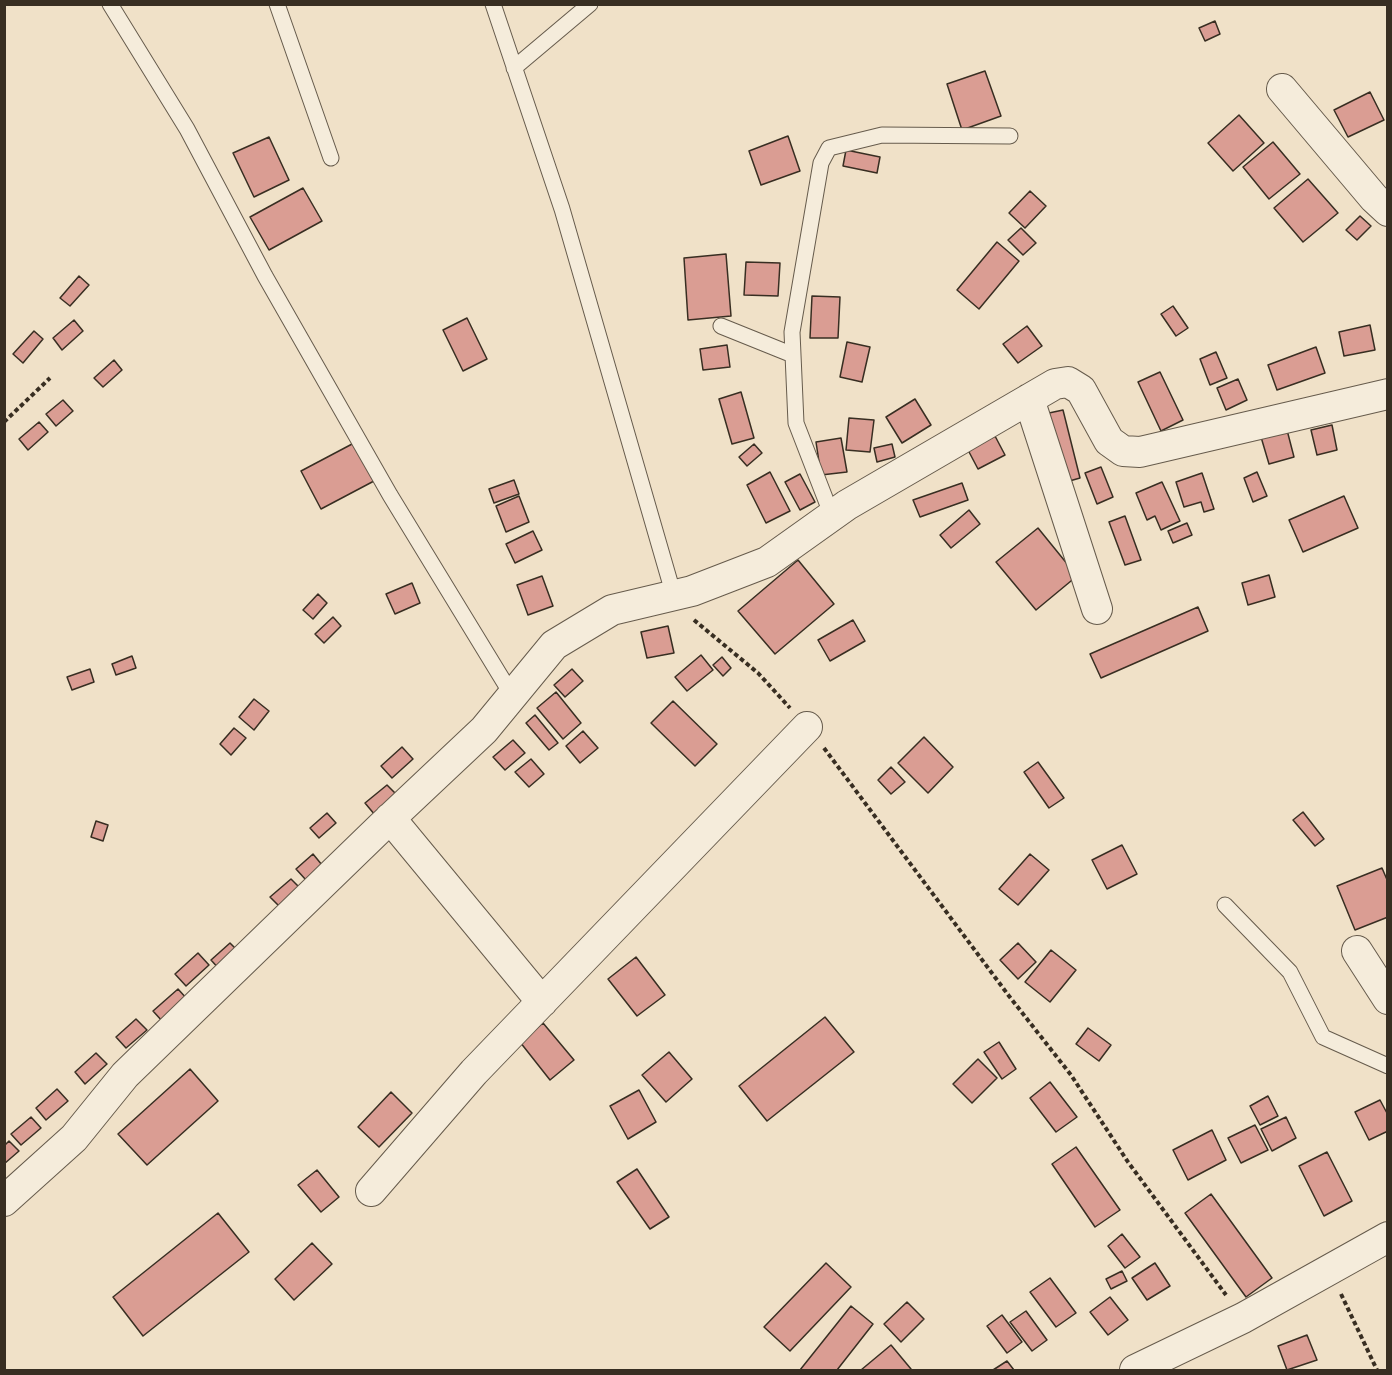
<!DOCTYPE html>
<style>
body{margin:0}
#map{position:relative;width:1392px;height:1375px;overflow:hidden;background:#f0e1c8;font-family:"EB Garamond",serif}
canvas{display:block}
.frame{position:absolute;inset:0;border:6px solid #382e22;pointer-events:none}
</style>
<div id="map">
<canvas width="1392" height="1375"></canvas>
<div class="frame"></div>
</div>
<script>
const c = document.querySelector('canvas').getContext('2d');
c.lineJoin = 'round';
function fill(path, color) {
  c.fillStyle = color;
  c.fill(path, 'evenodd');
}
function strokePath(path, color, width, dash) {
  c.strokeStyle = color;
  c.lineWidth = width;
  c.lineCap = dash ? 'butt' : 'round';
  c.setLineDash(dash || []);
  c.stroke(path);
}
const building = new Path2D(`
 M1215,21L1220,34L1205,41L1199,28Z
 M985,71L1001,116L962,130L947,84Z
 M1370,92L1384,120L1348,137L1334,110Z
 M1239,115L1264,143L1233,171L1208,143Z
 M788,136L800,171L761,185L749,151Z
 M269,137L289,180L254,197L233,153Z
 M1273,142L1300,174L1269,199L1243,167Z
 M846,150L880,157L877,173L843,166Z
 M1308,179L1338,213L1303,242L1274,208Z
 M303,188L322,221L269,250L250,217Z
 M1030,191L1046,206L1025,228L1009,213Z
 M1360,216L1371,226L1357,240L1346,230Z
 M1021,228L1036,243L1023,255L1008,240Z
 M997,242L1019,261L979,309L957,290Z
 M726,254L731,316L688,320L684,258Z
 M746,262L780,263L778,296L744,295Z
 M79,276L89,285L70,306L60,298Z
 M812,296L840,297L838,338H810Z
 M1173,306L1188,328L1176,336L1161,314Z
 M467,318L487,359L463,371L443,330Z
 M74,320L83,331L62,350L53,338Z
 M1370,325L1375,350L1344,356L1339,332Z
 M1027,326L1042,346L1018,363L1003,344Z
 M34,331L43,339L23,363L13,354Z
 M847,342L870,347L862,382L840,377Z
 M727,345L730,367L703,370L700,349Z
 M1316,347L1325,373L1277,390L1268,365Z
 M1216,352L1227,378L1210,385L1200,359Z
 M114,360L122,370L103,387L94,378Z
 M1160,372L1183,420L1161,431L1138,382Z
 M1238,379L1247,400L1226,410L1217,388Z
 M741,392L754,438L732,444L719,399Z
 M915,399L931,425L902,443L886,417Z
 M63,400L73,411L56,426L46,414Z
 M1063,410L1080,478L1066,482L1049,413Z
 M849,418L874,420L870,452L846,450Z
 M39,422L48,432L28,450L19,439Z
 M1332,425L1337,450L1317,455L1311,430Z
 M1287,430L1294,457L1269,464L1261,437Z
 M995,436L1005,455L978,469L968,450Z
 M841,438L847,472L821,475L816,442Z
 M354,443L374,481L321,509L301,471Z
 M754,444L762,453L747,466L739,457Z
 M892,444L895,457L877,462L874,448Z
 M1101,467L1113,497L1097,504L1085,473Z
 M770,472L790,511L766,523L747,485Z
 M1257,472L1267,496L1253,502L1244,478Z
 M1202,473L1214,509L1204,512L1201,502L1184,507L1176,482Z
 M800,474L815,502L800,510L785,482Z
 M514,480L519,494L494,503L489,489Z
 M1162,482L1180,521L1161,530L1155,516L1147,520L1136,493Z
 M962,483L968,500L920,517L913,500Z
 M519,496L529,522L506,532L496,506Z
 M1344,496L1358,528L1303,552L1289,520Z
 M969,510L980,524L951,548L940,535Z
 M1125,516L1141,560L1125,565L1109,522Z
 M1187,523L1192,535L1173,543L1168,531Z
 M1038,528L1077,576L1036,610L996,562Z
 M533,531L542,550L515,563L506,544Z
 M798,560L834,604L775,654L738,611Z
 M1269,575L1275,597L1248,605L1242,583Z
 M542,576L553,606L528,615L517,585Z
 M412,583L420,603L395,614L386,594Z
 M318,594L327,603L313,619L303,610Z
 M1198,607L1208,631L1101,678L1090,654Z
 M333,617L341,626L324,643L315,634Z
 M853,620L865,641L830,661L818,640Z
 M668,626L674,653L647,658L641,632Z
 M701,655L713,670L687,691L675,677Z
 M132,656L136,668L116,675L112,664Z
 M722,657L731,668L723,676L713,665Z
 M90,669L94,682L72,690L67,677Z
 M572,669L583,681L565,697L554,685Z
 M556,692L581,723L563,739L537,708Z
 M254,699L269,711L254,730L239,717Z
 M673,701L717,744L695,766L651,723Z
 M535,715L558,743L549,750L526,723Z
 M234,728L246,738L231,755L220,744Z
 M583,731L598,748L580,763L566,746Z
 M924,737L953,767L928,793L898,763Z
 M513,740L525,753L505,770L493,757Z
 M402,747L413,759L392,778L381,766Z
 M531,759L544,774L529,787L515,772Z
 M1038,762L1064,798L1049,808L1024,772Z
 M891,767L905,782L891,794L878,780Z
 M387,785L397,795L375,815L365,803Z
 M1303,812L1324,839L1315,846L1293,820Z
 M327,813L336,823L319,838L310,828Z
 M96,821L108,825L103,841L91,837Z
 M1122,845L1137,874L1107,889L1092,860Z
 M313,854L322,865L306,880L296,869Z
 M1030,854L1049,870L1018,905L999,889Z
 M1382,868L1388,882V917L1355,930L1337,886Z
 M291,879L301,889L281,908L270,897Z
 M230,943L241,954L221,971L211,960Z
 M1018,943L1036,962L1018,979L1000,960Z
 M1051,950L1076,970L1050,1002L1025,982Z
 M198,953L209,965L186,986L175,974Z
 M636,957L665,995L637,1016L608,979Z
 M178,989L188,1000L163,1022L153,1011Z
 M825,1017L854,1052L767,1121L739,1086Z
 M136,1019L147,1030L126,1048L116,1037Z
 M543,1023L574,1060L550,1080L520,1042Z
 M1088,1028L1111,1045L1099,1061L1076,1044Z
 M999,1042L1016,1069L1002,1079L984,1052Z
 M669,1052L692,1079L666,1102L642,1075Z
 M96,1053L107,1064L85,1084L75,1072Z
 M978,1059L997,1078L972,1103L953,1084Z
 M190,1069L218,1101L147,1165L118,1134Z
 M1050,1082L1077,1117L1056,1132L1030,1098Z
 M57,1089L68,1101L46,1120L36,1108Z
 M639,1090L656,1122L628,1139L610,1106Z
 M391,1092L412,1113L379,1147L358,1127Z
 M1268,1096L1278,1116L1260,1125L1250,1106Z
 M1380,1100L1388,1115V1131L1369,1140L1355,1112Z
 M31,1117L41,1128L21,1145L11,1134Z
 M1286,1117L1296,1138L1272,1151L1261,1129Z
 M1255,1125L1268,1150L1241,1163L1228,1138Z
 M1212,1130L1226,1160L1188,1180L1173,1150Z
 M9,1141L19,1151L4,1164V1146Z
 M1076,1147L1120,1210L1095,1227L1052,1164Z
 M1327,1152L1352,1201L1324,1216L1299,1166Z
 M637,1169L669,1217L650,1229L617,1182Z
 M317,1170L339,1197L321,1212L298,1185Z
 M1211,1194L1272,1278L1246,1297L1185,1213Z
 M218,1213L249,1252L143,1336L113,1297Z
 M1122,1234L1140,1257L1125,1268L1108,1246Z
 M312,1243L332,1264L294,1300L275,1279Z
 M826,1263L851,1287L790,1351L764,1327Z
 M1155,1263L1170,1286L1147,1300L1132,1278Z
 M1122,1271L1127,1281L1111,1289L1106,1279Z
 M1050,1278L1076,1313L1056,1327L1030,1292Z
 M1110,1297L1128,1320L1108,1335L1090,1312Z
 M907,1302L924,1319L901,1342L884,1324Z
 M851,1306L873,1324L837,1370H800Z
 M1026,1311L1047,1340L1032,1351L1010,1322Z
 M1002,1315L1022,1342L1007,1353L987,1326Z
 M1307,1335L1317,1360L1287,1370L1278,1346Z
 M891,1345L911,1369L909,1370H861Z
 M1007,1361L1014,1370H993Z`);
const path = new Path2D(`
 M4,422L50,378
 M694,620L758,673L790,708
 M824,748L1009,996L1071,1075L1128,1162L1226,1295
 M1341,1294L1377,1370`);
const service = new Path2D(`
 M110,4L187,129L265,276L390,495L512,695
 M277,4L331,158
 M493,4L562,209L674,596
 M514,68L590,4
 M721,326L793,355
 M832,516L796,423L792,332L821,163L829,148L882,135L1010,136
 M1225,905L1290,972L1323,1037L1388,1066`);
const minor = new Path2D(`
 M1282,89L1374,198L1388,211
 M1029,399L1097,609
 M390,818L542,1002
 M1357,951L1388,999
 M371,1191L474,1072L807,727
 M4,1201L74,1138L125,1075L381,827L484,730L554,645L612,610L692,591L767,562L847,505L1055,384L1068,382L1081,390L1109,441L1123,451L1140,452L1388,394
 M1135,1370L1243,1318L1388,1237`);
fill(building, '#da9d93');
strokePath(building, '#382e22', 1.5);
strokePath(service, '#665b4c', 17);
strokePath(minor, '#665b4c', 32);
strokePath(path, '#382e22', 4, [4.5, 3]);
strokePath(service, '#f5ecdb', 15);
strokePath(minor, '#f5ecdb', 30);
</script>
